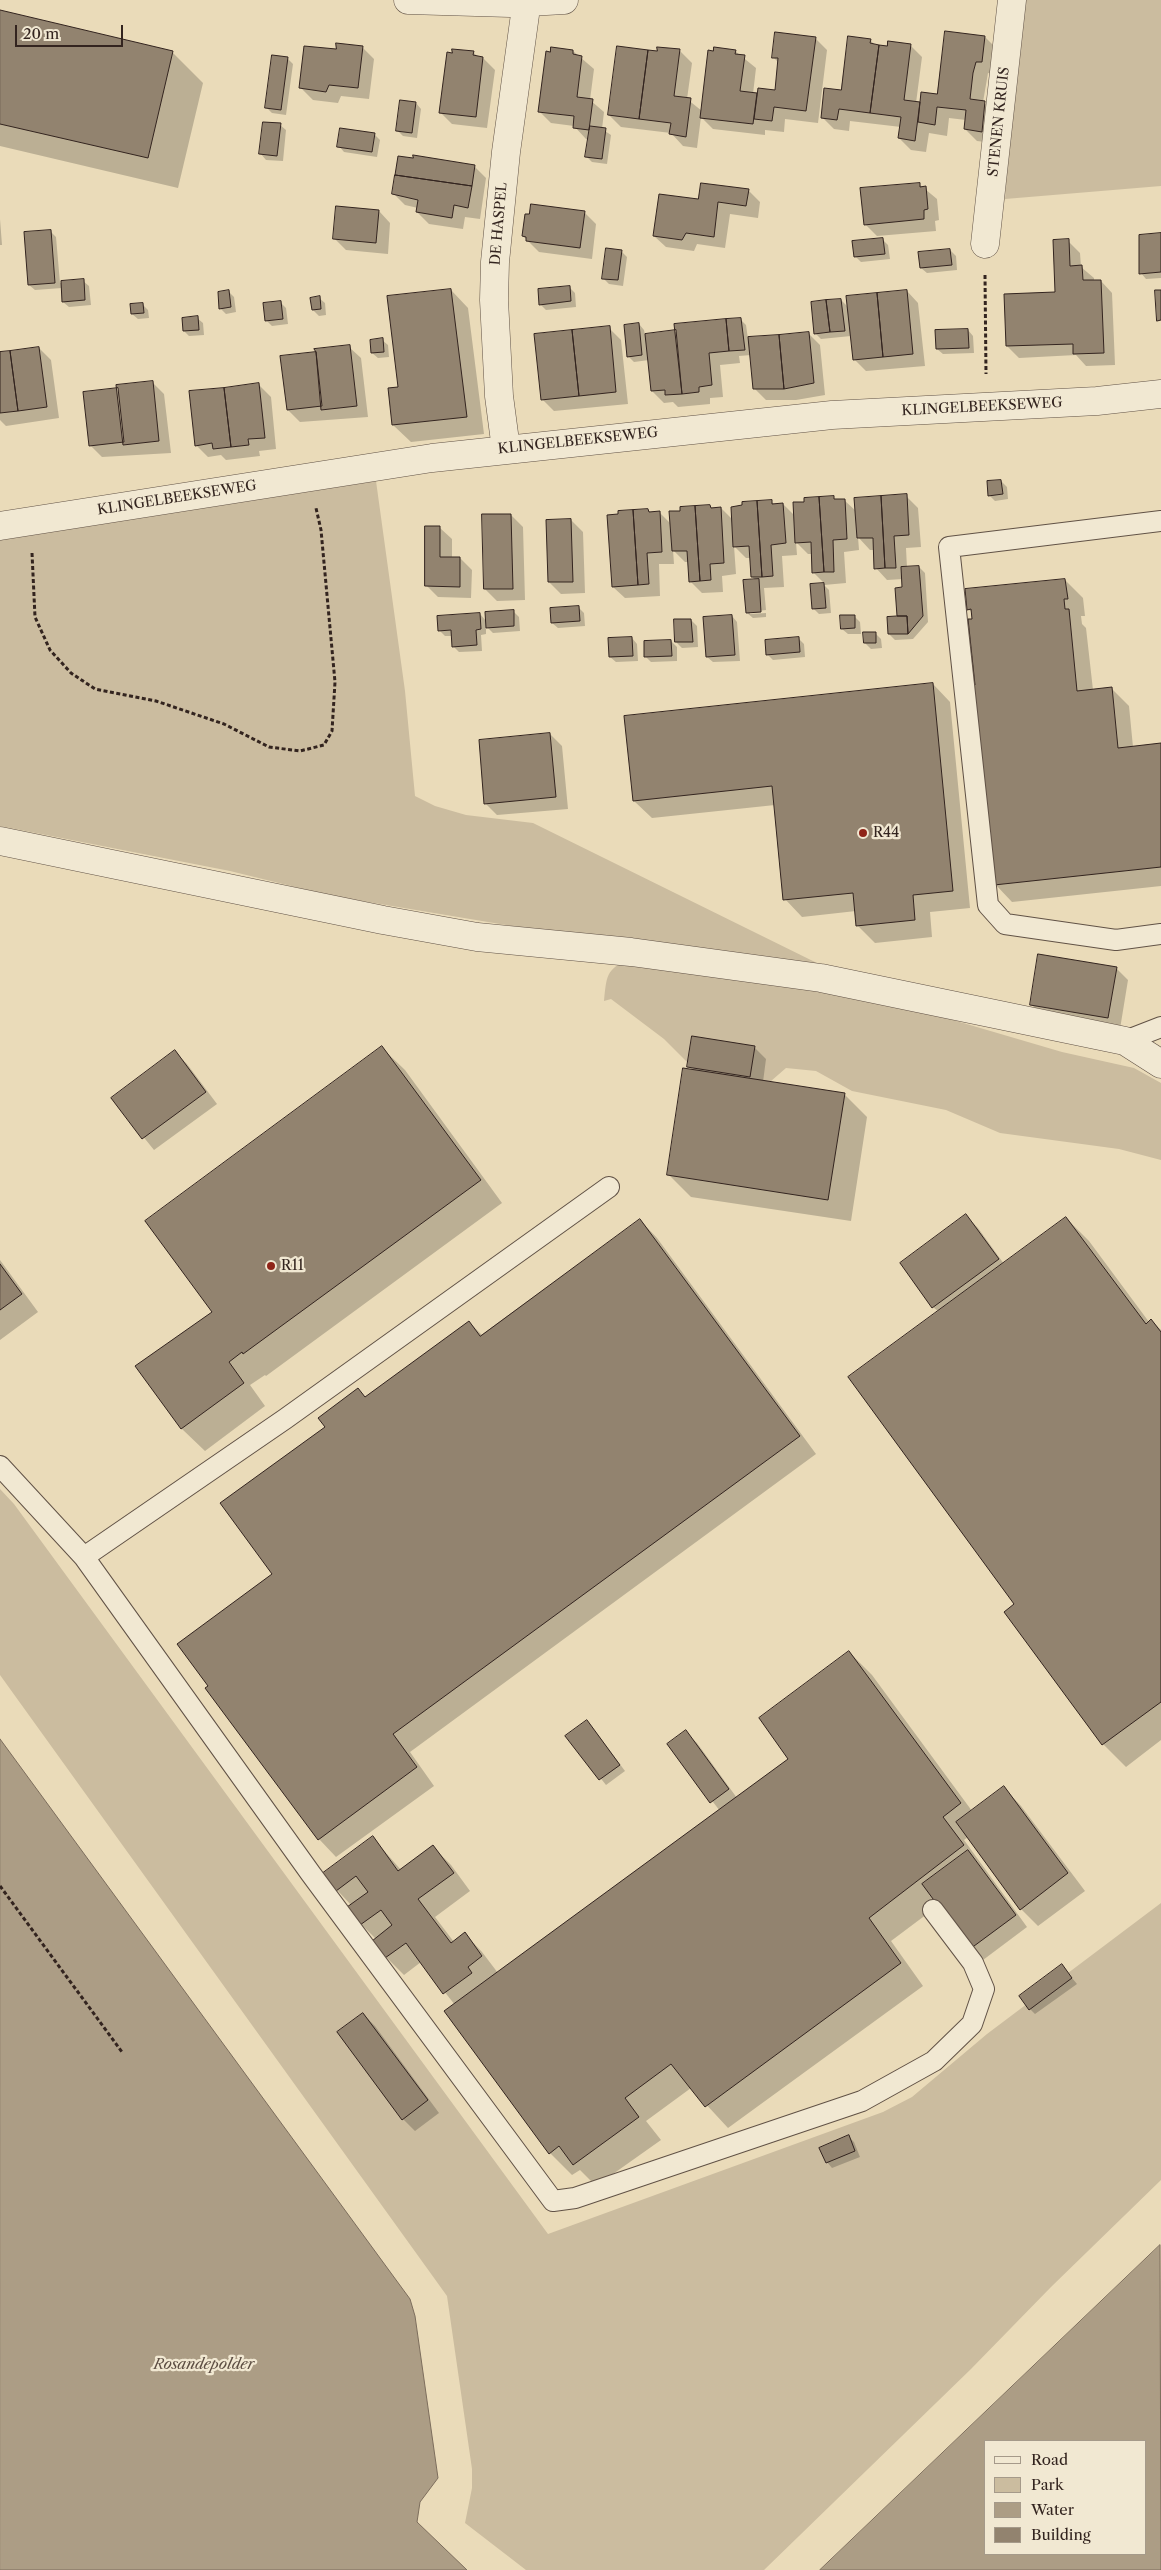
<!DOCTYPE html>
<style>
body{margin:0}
#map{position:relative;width:1161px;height:2570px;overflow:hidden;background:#eadbb9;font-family:"Libre Caslon Text",serif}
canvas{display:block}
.legend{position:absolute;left:984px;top:2440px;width:162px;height:115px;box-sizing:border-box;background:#f1e8d2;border:1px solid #a59a8a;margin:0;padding:6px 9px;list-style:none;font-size:15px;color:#33241f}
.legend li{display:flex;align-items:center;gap:10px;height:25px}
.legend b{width:25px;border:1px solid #a59a8a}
.scale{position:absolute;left:15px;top:25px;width:108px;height:22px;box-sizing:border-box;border:2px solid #33241f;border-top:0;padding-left:6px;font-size:15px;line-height:18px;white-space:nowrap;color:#33241f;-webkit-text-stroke:4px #f1e8d2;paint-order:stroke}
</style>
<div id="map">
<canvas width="1161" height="2570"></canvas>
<ul class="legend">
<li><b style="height:6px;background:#f1e8d2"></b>Road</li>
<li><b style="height:14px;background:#cbbc9f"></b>Park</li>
<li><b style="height:14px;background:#ac9d85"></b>Water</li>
<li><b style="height:14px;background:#92836f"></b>Building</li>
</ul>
<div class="scale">20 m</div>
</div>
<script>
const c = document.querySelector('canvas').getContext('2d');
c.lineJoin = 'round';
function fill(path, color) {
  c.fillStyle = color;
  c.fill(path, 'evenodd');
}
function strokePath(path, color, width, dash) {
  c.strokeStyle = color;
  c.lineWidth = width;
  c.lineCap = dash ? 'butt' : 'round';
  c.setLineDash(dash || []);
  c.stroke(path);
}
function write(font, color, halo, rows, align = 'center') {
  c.font = font + ' "Libre Caslon Text",serif';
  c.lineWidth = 4.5;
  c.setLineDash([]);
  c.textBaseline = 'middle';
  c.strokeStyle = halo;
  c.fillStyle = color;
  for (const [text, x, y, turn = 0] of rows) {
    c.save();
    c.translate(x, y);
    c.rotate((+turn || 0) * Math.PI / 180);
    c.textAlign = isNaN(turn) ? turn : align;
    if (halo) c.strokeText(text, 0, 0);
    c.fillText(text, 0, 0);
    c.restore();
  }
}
const green = new Path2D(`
 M1019,0H1161V186L1005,199Z
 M376,481L405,691L415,796L435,806L466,815L533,823L823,966L518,927L332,896L230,871L0,826V540Z
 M634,956L878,998L1062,1052L1134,1068L1161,1083V1160L1119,1149L1000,1133L946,1110L852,1091L816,1071L786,1068L763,1088L703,1078L664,1039L611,999L604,1001C607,971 607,970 634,956Z
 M0,1489L14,1504L548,2234L883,2112L912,2097L987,2034L1161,1903V2180L1051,2287L971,2369L764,2570H526L465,2523L472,2488V2469L447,2296L0,1675Z`);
const water = new Path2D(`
 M0,1739L410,2299L415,2316L438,2478L420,2502L417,2522L467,2570H0Z
 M1160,2245L1161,2570H820ZM1145,2441V2554H985V2441Z`);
const shadow = new Path2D(`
 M0,12L172,52L203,83L178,188L0,146Z
 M946,33L985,37L997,49L993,74L988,73L983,102L997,114L993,143L977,141L965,129L966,120L949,118L947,136L929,133L926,152L911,150L899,138L901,127L850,121L849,131L834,129L822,117L842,91L870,40L876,46L888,47L910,45L922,57L916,103L921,104L938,96Z
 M815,38L827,50L818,123L785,119L784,132L765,130V135L713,129L701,117L697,148L683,146L671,133L621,127L609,115L658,52V48L680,51L692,63L687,99L702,111L735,51L756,68L753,94L758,95L776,91L779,63L773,57Z
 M362,47L374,59L369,99L341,96L338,103L313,100L301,88Z
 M573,51L594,69L590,100L604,112L602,129L611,135L607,164L592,162L587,157L589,140L586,139L574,126L551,123L539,111Z
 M473,52L478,57L483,58L495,70L487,128L452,124L440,112L453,54Z
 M287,58L293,64L286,115L272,113L266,107Z
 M416,103L421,109L417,138L403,136L397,130Z
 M280,125L286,130L283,161L266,160L261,154Z
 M374,134L380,140L377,157L344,152L339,146Z
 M474,166L486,178L480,219L465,217L463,229L429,224L417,212L418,208L405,205L393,193Z
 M919,184L937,199L939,220L935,221L936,231L877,236L865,224Z
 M748,190L760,202L758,218L730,214L725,248L697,244L694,251L666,247L654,236L699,201Z
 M379,211L390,223L388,254L346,250L334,238Z
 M584,212L596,224L592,259L539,252L523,236Z
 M0,219L2,245H0Z
 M50,231L56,237L60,283L83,281L89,286L91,305L69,307L63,302L62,288L35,290L29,285Z
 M1161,234V278L1146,279L1141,273Z
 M882,239L888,245L890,259L861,262L855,256Z
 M1068,241L1080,253L1081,267L1094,278V281H1101L1112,293L1115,365L1086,366L1076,355L1019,358L1007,346L1056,293Z
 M950,250L956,256L957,270L927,273L921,268Z
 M621,251L627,257L623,286L609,284L603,278Z
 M569,287L575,293L576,307L546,310L540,304Z
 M451,290L468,308L484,434L411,442L393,425L399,388Z
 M228,291L234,297L236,312L226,314L220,308Z
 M907,291L918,303L925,366L866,371L854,359L851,336L821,339L815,333L841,300L849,308Z
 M319,298L325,303L326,315L319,316L313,310Z
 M280,302L286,308L288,324L272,326L266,320Z
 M142,304L148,310L149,318L138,319L132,314Z
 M197,318L203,323L204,335L189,336L184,331Z
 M740,319L746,325L748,339L808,333L820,345L825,395L796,400H766L754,388L751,355L739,356L740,363L720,365L723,397L710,398V404L678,407L673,402L664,403L652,391L649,360L634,362L628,356L639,324L644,330L645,335L676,332Z
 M609,328L621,340L628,404L554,411L542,399Z
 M968,330L973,336L974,353L943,354L937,349Z
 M382,340L388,345L389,357L378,358L372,353Z
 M349,347L361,358L368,417L300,422L288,410L282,357Z
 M39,348L51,360L59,418L6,426L0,420V354Z
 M152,382L164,394L171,453L102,457L90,445L118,389Z
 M259,385L271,397L276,449L259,451L260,456L226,460L221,455L208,457L196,445Z
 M1001,481L1007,487L1008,499L995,501L989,495Z
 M906,496L918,508L921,547L906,548L907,568L919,567L925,573L928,622L913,639L895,640L889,634L898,617L903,579L887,580L876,568L874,550H870L858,537L859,550L844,552L846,583L824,585L829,590L831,613L819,614L813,608L811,585L825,584L814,573L813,554H808L796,542L797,555L782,556L784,587L764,588L766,610L750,612V614L766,613V617L753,618L747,613L756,581L752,577L751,558H746L734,546L736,574L722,576L723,592L702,593L690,581L689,562H685L673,550L674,564H659L660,596L625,598L613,587L648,510L651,513L659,512L671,524L681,512L695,507L721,508L733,520L771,501L775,505L783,504L795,516L805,503L833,498L836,500H844L857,512Z
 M511,515L523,527L525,600L497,601L485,589Z
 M571,520L583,532L585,593L561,594L549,582Z
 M440,528L452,539V558H460L472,570L471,598L438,597L426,585Z
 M1065,580L1083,598L1085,616H1081L1082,624L1086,628L1093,690L1111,688L1129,706L1133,747L1161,744V886L1012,902L995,884L976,687L973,620V613L968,609Z
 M578,607L584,613L585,626L558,628L552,623Z
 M513,611L519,617L520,631L493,633L486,626V634L481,635L482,651L459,652L454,647L453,636H445L439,630L480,614L487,622Z
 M732,616L737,622L740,661L713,662L707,657Z
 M854,616L860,622L861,634H848L842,629Z
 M691,620L697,626L698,647L682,648L676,642Z
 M875,633L881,639L882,648L871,649L865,643Z
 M632,638L637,644L638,661L616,662L610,657Z
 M798,638L804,644L805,657L773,660L767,654Z
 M671,641L677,647V661L651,662L645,656Z
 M933,684L950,702L970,908L930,912L932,937L875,943L857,925L856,911L802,917L785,899L775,805L652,818L634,801Z
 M550,734L562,746L568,809L497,815L486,804Z
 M1116,968L1128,980L1120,1029L1043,1016L1031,1004Z
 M754,1047L766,1059L763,1082L844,1094L867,1117L851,1221L691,1197L668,1174L693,1071L689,1067Z
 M382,1048L405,1070L502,1203L266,1376L265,1375L250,1385L265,1406L205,1451L182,1429L137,1367L214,1312Z
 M175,1052L187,1064L217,1104L154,1150L112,1098Z
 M966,1216L978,1228L1004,1264L1066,1218L1089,1241L1149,1322L1151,1320L1161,1330V1740L1126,1767L1103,1744L1016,1604L939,1312L933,1307Z
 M640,1220L657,1238L816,1454L410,1752L434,1786L336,1857L319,1839L209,1686L274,1575L358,1390L366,1398L469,1322L483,1336Z
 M0,1260L38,1312L0,1340Z
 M849,1652L872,1675L972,1811L1004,1788L1021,1806L1085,1891L1038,1926L1021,1909L968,1837L964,1840L1027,1927L983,1960L971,1948L939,1905L891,1941L923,1986L728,2128L691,2088L646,2121L661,2140L596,2186L580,2170L572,2175L550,2153L455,2005L421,1962L404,1975L386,1957L374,1941L376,1939L361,1924L352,1906L337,1890L373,1838L401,1870L433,1847L451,1865L470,1891L435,1917L454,1942L465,1934L482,1952L498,1973L720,1811L668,1744L685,1732L697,1743L737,1798L790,1759Z
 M592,1727L625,1771L606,1785L567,1736Z
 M1062,1966L1077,1984L1035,2014L1030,2009Z
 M363,2014L375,2026L439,2113L415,2131L403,2119Z
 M849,2137L854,2142L860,2157L832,2168L827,2162Z`);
const building = new Path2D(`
 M0,10L173,51L148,158L0,124Z
 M945,31L985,36L982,62H976L973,73L970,99L985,101L982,132L964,129L966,110L937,107L935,125L918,122L921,92L937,94Z
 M775,32L816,37L806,111L774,107L772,121L754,119L758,88L775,90L778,58H772Z
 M848,36L871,39L870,43L879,45L870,113L839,109L837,120L821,118L824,88L841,90Z
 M888,41L911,44L904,100L920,102L915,141L898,138L901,117L870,113L879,45L887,46Z
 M336,43L363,46L358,88L329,85L326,92L299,88L304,46L336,49Z
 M617,46L648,50L639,119L608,115Z
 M551,47L573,50V54L582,56L577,97L593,99L589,130L573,128L574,116L538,112L546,51L550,52Z
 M657,47L680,49L674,96L691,98L686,137L669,134L671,123L639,119L648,50L657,51Z
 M714,47L736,50L735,54L745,55L740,91L757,93L753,124L700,118L708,50L713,51Z
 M452,49L474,51L473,55L483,57L476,117L439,113L447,52L452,53Z
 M272,55L288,57L281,110L265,108Z
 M400,100L416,102L412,133L396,131Z
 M263,122L281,123L277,156L259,154Z
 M590,126L606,128L602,159L585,157Z
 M340,128L375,133L372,152L337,147Z
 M413,155L475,165L472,186L395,175L398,156L413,158Z
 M395,175L472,186L468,208L454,205L452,218L416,212L418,200L392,194Z
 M701,183L749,189L746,206L718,202L714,237L686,233L682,240L653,236L659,194L698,199Z
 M920,183V187L926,186L928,209L924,210V219L864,225L860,188Z
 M531,204L585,211L580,248L526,241V237L522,236L525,214H529Z
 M336,206L379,210L376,243L333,239Z
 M51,230L55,283L28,285L24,232Z
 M1161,233V272L1139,274V235Z
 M883,238L885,254L854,257L852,241Z
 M1069,239L1070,266L1082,265L1083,280H1101L1104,353L1073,354V344L1006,346L1004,294L1055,292L1053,240Z
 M606,248L622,250L618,280L602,279Z
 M950,249L952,265L920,268L918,252Z
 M84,279L85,300L62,302L61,281Z
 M570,286L571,301L539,305L538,289Z
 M451,289L467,417L392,425L388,388L398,387L387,296Z
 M229,290L231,307L219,309L218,292Z
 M907,290L913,354L883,357L877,293Z
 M1155,290H1161V320L1157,321Z
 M877,293L883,357L853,360L846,296Z
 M320,296L321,309L312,310L310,298Z
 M841,299L845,331L830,332L826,300Z
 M826,300L830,332L814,334L811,302Z
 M281,301L283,319L265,321L263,303Z
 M143,303L144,313L131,314L130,304Z
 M198,316L199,330L183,331L182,318Z
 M741,318L745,350L729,351L726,319Z
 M726,319L729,351L709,353L712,385L699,387V392L682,394L674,324Z
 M639,323L642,355L627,357L624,325Z
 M610,326L616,392L579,396L572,330Z
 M968,329L969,348L936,349L935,330Z
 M572,330L579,396L541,400L534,334Z
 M676,330L682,394L665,395V390L651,391L645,334Z
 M809,332L814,383L784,389L779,335Z
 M779,335L784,389H753L748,337Z
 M383,338L384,352L371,353L370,340Z
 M350,345L357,406L321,410L316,352L314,349Z
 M39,347L47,407L18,411L10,351Z
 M10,351L18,411L0,413V352Z
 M316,352L322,406L287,410L280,356Z
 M153,381L159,441L123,445L116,385Z
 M259,383L265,438L248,439L249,445L231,447L224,388Z
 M118,388L124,442L89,446L83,392Z
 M224,388L231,447L213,449L212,443L195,446L189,391Z
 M1001,480L1003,494L988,496L987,481Z
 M907,494L909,535L894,536L896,568H885L881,496Z
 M834,496V499H845L847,539L833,540L834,572H824L819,497Z
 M881,496L885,568L874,569L873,538H857L854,498Z
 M819,497L824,572L812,573L811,542L795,543L793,502H804V498Z
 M772,500V504L783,503L786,543L771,545L773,576L762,577L757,501Z
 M757,501L762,577H751L749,546L733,547L731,507L742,505V502Z
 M710,505L711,508L721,507L724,563L710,564L711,580L700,581L695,506Z
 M695,506L700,581L689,582L687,551H672L669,511H680V507Z
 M648,509L649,512L660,511L662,552L647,553L649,584L638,585L633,510Z
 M633,510L638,585L612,587L607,515L618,514V511Z
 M482,514H511L513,589H484Z
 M571,519L573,582H548L546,520Z
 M425,526H440V557H460V587L425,586Z
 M919,566L923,616L908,634L907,616H897L895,588L902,587L901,567Z
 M759,579L761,612L746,613L743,580Z
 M1065,579L1068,599H1064L1065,609H1069L1077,691L1112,687L1118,748L1161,743V867L994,885L972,686L975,685L968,619H972L971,609L967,610L965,589Z
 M824,583L826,608L812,609L810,584Z
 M579,606L580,621L551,623L550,608Z
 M514,610V626L486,628L485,612Z
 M480,613L481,629L476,630L477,645L452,647L451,630L438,631L437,616Z
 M732,615L735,655L706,657L703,617Z
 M840,615H855V628L841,629Z
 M897,616H907L908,634H888L887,617Z
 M674,619H691L693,642H675Z
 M863,632H876V643H864Z
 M632,637L633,656L609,657L608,638Z
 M799,637L800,652L766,655L765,640Z
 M671,640L672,656L644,657V641Z
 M933,683L953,891L913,895L915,920L856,926L853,893L783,900L772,786L633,801L624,716Z
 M550,733L556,797L484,804L479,740Z
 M1038,954L1117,967L1108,1018L1030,1005Z
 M692,1036L755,1046L750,1077L687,1067Z
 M382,1046L481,1180L243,1354L242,1352L229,1362L244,1383L181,1429L135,1366L212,1312L145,1221Z
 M175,1050L206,1092L142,1139L111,1098Z
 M683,1068L845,1093L828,1200L667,1175Z
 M966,1214L999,1259L932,1308L900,1263Z
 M1066,1217L1146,1324L1151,1319L1161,1332V1702L1102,1745L1004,1612L1014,1604L848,1377Z
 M640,1219L800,1436L393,1734L417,1767L318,1840L205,1688L208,1686L177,1644L272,1574L220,1503L325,1427L318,1418L358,1388L365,1397L469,1321L480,1336Z
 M0,1264L22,1294L0,1310Z
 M849,1651L961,1803L943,1817L964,1845L869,1918L901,1963L705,2107L671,2064L625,2098L639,2117L573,2165L559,2146L549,2154L444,2011L788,1759L759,1718Z
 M587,1720L620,1765L599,1780L565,1736Z
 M686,1730L729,1789L710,1803L667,1744Z
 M1004,1786L1068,1873L1020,1910L956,1822Z
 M373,1836L398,1871L433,1845L454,1873L418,1899L451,1943L465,1932L482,1956L468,1967L472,1973L443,1994L406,1943L385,1958L372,1941L392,1925L381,1910L360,1925L347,1907L368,1892L356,1876L336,1891L323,1873Z
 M968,1850L1016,1915L970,1949L922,1884Z
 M1062,1964L1072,1978L1029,2010L1019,1996Z
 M363,2013L428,2100L402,2120L337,2032Z
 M849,2135L855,2151L826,2163L819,2148Z`);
const path = new Path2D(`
 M985,275L986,374
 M32,553L35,617L50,650L71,673L95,689L156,701L224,724L269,747L300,751L324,745L332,731L335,682L321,530L316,508
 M0,1886L122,2052`);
const service = new Path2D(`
 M1161,521L949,547L988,905L1005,924L1116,940L1161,934
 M1125,1041L1161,1027
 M0,1466L84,1557L311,1874L553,2201L575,2198L862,2101L934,2061L972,2024L984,1989L973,1963L933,1910
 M84,1557L285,1419L609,1187`);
const minor = new Path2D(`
 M408,0L510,3L564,0
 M985,244L1012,0
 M506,449L499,396L494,300L495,262L506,152L527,0
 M0,526L432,458L832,415L1097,401L1161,394
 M0,841L383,920L477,937L631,952L821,978L1125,1041L1161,1064`);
const markers = [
 [863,833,5,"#8f2418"],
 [271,1266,5,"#8f2418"]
];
const streetNames = [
 ["STENEN KRUIS",999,122,-84],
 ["DE HASPEL",499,224,-85],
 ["KLINGELBEEKSEWEG",982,407,-3],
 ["KLINGELBEEKSEWEG",578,441,-6],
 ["KLINGELBEEKSEWEG",177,498,-9]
];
const poiNames = [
 ["R44",873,833],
 ["R11",281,1266]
];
const waterNames = [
 ["Rosandepolder",204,2365]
];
fill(green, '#cbbc9f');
fill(water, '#ac9d85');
strokePath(water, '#7c6d5c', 1);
fill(shadow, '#0003');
fill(building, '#92836f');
strokePath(building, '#33241f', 1);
strokePath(service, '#615246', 22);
strokePath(minor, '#615246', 29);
strokePath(path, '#33241f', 3, [4, 2.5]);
strokePath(service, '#f1e8d2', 20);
strokePath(minor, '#f1e8d2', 28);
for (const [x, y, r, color] of markers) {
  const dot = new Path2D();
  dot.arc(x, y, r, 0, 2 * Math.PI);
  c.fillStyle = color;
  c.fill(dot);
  strokePath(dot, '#f1e8d2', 2);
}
write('14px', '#33241f', '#f1e8d2', streetNames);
write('14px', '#33241f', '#f1e8d2', poiNames, 'left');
write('italic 15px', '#5d4e43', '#f1e8d2', waterNames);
</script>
